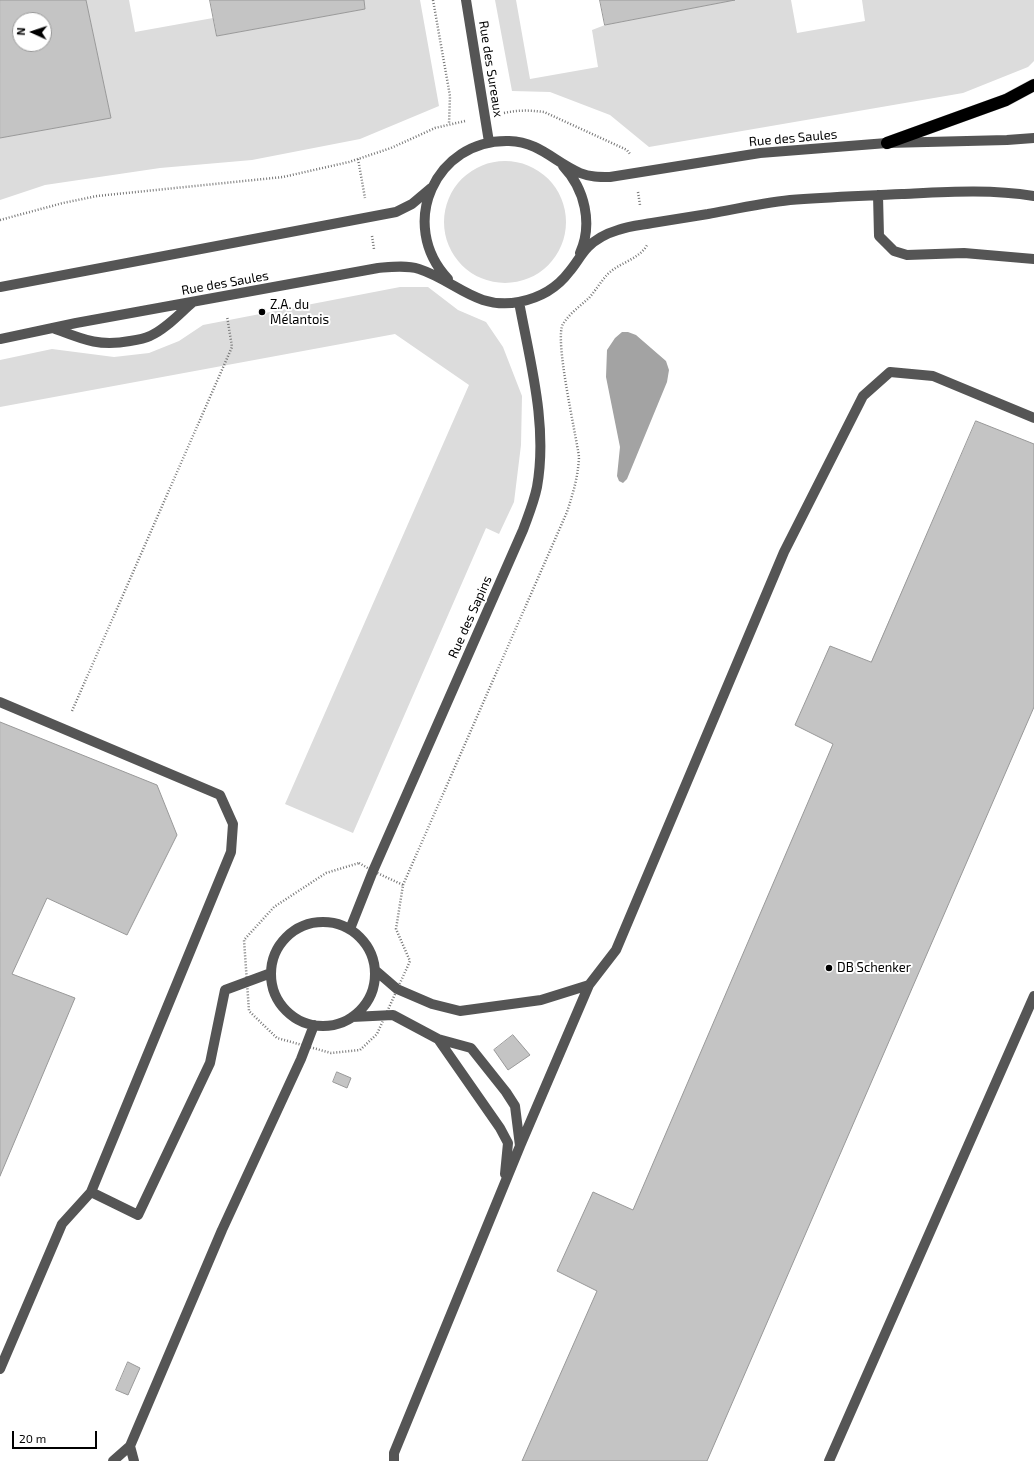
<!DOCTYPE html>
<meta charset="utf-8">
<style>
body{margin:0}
#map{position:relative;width:1034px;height:1461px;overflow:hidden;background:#fff;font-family:"Exo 2",sans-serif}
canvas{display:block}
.north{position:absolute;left:12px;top:12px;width:40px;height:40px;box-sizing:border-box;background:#fff;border:1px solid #999;border-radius:50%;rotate:273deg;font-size:11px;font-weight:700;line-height:16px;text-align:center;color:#000}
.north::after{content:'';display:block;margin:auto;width:14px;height:18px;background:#000;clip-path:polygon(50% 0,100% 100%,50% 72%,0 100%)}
.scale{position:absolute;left:12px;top:1431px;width:85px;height:18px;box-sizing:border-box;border:2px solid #000;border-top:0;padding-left:5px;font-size:12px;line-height:14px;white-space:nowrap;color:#000;-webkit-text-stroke:3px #fff;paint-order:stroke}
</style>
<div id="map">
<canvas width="1034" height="1461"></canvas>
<div class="north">N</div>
<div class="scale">20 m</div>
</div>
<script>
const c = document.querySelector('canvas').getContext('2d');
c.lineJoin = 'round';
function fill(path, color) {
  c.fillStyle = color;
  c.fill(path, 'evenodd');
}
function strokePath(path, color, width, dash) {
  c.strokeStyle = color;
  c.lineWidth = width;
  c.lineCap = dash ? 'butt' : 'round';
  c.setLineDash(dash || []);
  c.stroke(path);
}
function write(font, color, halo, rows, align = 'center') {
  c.font = font + ' "Exo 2",sans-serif';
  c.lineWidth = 4;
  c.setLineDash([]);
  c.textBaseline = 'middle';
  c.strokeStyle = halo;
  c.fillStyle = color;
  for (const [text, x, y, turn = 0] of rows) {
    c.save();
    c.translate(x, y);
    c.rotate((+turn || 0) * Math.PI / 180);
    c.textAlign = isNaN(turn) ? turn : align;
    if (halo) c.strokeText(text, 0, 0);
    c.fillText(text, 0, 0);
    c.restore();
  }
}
const green = new Path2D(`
 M86,0H129L135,32L213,18L217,36L365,9L364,0H420L439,106L360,139L252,160L160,168L45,185L0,200V138L111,118Z
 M495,0H516L530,79L598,67L592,30L605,25L735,0H791L797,33L865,21L862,0H1034V61L1028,67L963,93L649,147L610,115L550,92L512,91Z
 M444 222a61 61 0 1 1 122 0a61 61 0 1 1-122 0Z
 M400,287H428L458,310L486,322L503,347L522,396L521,445L514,502L499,534L486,528L353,833L285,804L469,385L395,334L0,407V360L52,349L114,357L149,353L179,341L203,325Z`);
const water = new Path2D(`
 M622,332H628L636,335L666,361L669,370L667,382L627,479L623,483L619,481L617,476L620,447L606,377L607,350L615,338Z`);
const building = new Path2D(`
 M0,0H86L111,118L0,138ZM20,20H44V44H20Z
 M210,0H364L365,9L217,36Z
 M600,0H735L605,25Z
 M976,421L1034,444V707L707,1461H522L597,1291L557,1271L593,1192L633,1210L833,744L795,725L830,646L871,662Z
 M0,722L157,785L177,835L127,935L47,898L12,974L75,998L0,1176Z
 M513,1035L530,1055L508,1070L494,1050Z
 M337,1072L351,1078L347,1088L333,1082Z
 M128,1362L140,1368L128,1395L116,1390Z`);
const path = new Path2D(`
 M433,0L450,96L449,124
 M504,113C518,110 530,110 544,112L627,150L630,154
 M358,159L365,198
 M638,192L640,205
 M0,220L63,203L97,196L283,177L349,162L391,148L435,128L465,121
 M372,236L374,249
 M72,711L232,347L227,316
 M359,863L373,871L403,885L396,929L410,961L377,1034L360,1050L331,1053L277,1038L249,1011L244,940L274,907L326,873Z
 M403,885L567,512C573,493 578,478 579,457C576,434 554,339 563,324C569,314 580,306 589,298C595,291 600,283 606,276C617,263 639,260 647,245`);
const minor = new Path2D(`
 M466,0L489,142
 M563,166C585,189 593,224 580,253
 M878,195L879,236L894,251L907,255L964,253L1034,259
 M448,279C397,225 435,139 509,141C540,142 554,162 580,173C590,177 599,177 610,177L760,153L887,143L1007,140L1034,138
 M0,287L396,212L412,204L431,188
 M53,328C82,339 98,347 130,341C137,340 144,339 150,336C166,329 180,313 193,302
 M0,339L76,323L378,268C391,267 406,265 419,269C456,281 476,310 519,302C539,298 557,288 569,272C576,264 581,254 588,247C596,239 608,233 618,230C629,226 641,225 652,223C671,220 689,217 708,214C735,209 763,203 790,200C827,197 865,196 902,194C946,192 990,189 1034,196
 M0,702L220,795L233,824L231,852L91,1192L138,1215L210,1063L225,990L271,973
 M271 974a52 52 0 1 1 104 0a52 52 0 1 1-104 0Z
 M350,929L373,871L523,530C528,516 534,502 537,487C548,425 530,362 519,302
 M375,970L397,989L432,1004L460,1011L541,1000L589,985L616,950L784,552L863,396L890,372L933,376L1034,418
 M352,1017L393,1015L438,1039L500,1128L508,1143L505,1174
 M520,1146L589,985
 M0,1369L62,1224L91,1192
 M130,1446L134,1461
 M113,1461L130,1446L222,1230L301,1059L314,1025
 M394,1461V1453L520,1146L515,1106L506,1092L471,1048L438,1039
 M829,1461L1034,996`);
const highway = new Path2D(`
 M887,143L1006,100L1034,85`);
const markers = [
 [262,312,4,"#000"],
 [829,968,4,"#000"]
];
const streetNames = [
 ["Rue des Sureaux",491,69,81],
 ["Rue des Saules",793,138,-5],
 ["Rue des Saules",225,283,-10],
 ["Rue des Sapins",470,617,-66]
];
const poiNames = [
 ["Z.A. du",270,305],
 ["Mélantois",270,320],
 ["DB Schenker",837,968]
];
fill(green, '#dcdcdc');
fill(water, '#a3a3a3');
fill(building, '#c4c4c4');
strokePath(building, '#999', 1);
strokePath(highway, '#dbdbdb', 13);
strokePath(path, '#777', 2.5, [1, 2]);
strokePath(minor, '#555', 10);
strokePath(highway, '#000', 12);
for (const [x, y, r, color] of markers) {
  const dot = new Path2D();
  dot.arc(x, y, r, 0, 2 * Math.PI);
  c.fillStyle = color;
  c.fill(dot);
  strokePath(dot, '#fff', 1.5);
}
write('13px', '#000', '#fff', streetNames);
write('13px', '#000', '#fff', poiNames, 'left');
</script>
